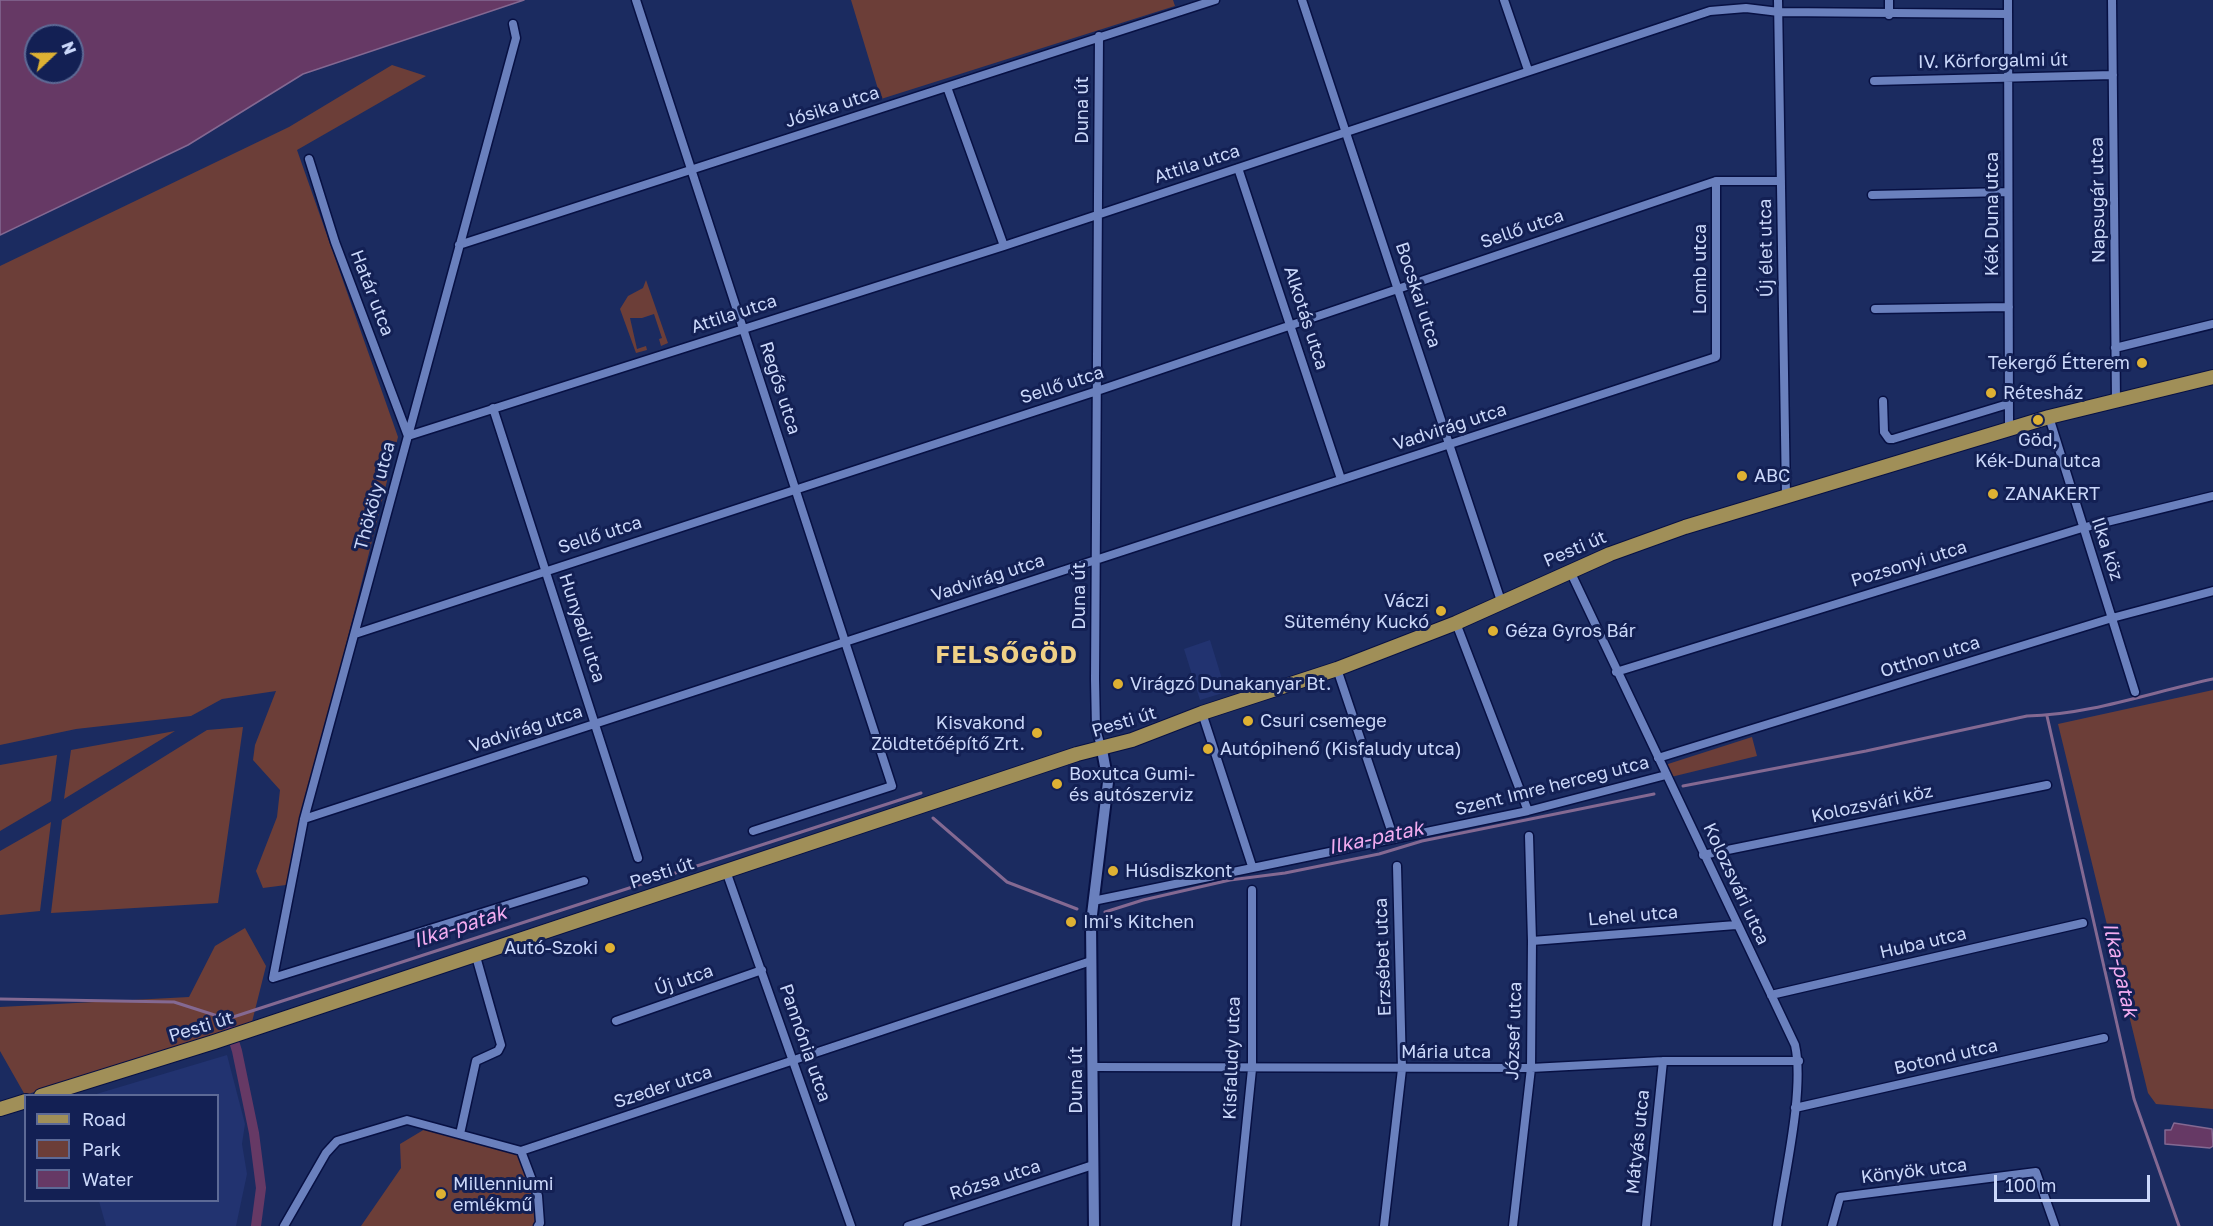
<!DOCTYPE html>
<meta charset="utf-8">
<style>
body{margin:0}
#map{position:relative;width:2213px;height:1226px;overflow:hidden;background:#1b2b60;font-family:"Golos Text",sans-serif}
canvas{display:block}
.legend{position:absolute;left:24px;top:1094px;width:195px;height:108px;box-sizing:border-box;background:#132054;border:2px solid #5d6a96;margin:0;padding:8px 10px;list-style:none;font-size:18px;color:#cbd8fa}
.legend li{display:flex;align-items:center;gap:12px;height:30px}
.legend b{width:30px;border:2px solid #5d6a96}
.north{position:absolute;left:24px;top:24px;width:60px;height:60px;box-sizing:border-box;background:#132054;border:2px solid #5d6a96;border-radius:50%;rotate:68deg;font-size:16px;font-weight:700;line-height:24px;text-align:center;color:#cbd8fa}
.north::after{content:'';display:block;margin:auto;width:21px;height:27px;background:#deb133;clip-path:polygon(50% 0,100% 100%,50% 72%,0 100%)}
.scale{position:absolute;left:1994px;top:1175px;width:156px;height:27px;box-sizing:border-box;border:3px solid #cbd8fa;border-top:0;padding-left:8px;font-size:18px;line-height:21px;white-space:nowrap;color:#cbd8fa;-webkit-text-stroke:4px #132054;paint-order:stroke}
</style>
<div id="map">
<canvas width="2213" height="1226"></canvas>
<ul class="legend">
<li><b style="height:8px;background:#a08f58"></b>Road</li>
<li><b style="height:16px;background:#6c3e38"></b>Park</li>
<li><b style="height:16px;background:#663965"></b>Water</li>
</ul>
<div class="north">N</div>
<div class="scale">100 m</div>
</div>
<script>
const c = document.querySelector('canvas').getContext('2d');
c.lineJoin = 'round';
function fill(path, color) {
  c.fillStyle = color;
  c.fill(path, 'evenodd');
}
function strokePath(path, color, width, dash) {
  c.strokeStyle = color;
  c.lineWidth = width;
  c.lineCap = dash ? 'butt' : 'round';
  c.setLineDash(dash || []);
  c.stroke(path);
}
function write(font, color, halo, rows, align = 'center') {
  c.font = font + ' "Golos Text",sans-serif';
  c.lineWidth = 6;
  c.setLineDash([]);
  c.textBaseline = 'middle';
  c.strokeStyle = halo;
  c.fillStyle = color;
  for (const [text, x, y, turn = 0] of rows) {
    c.save();
    c.translate(x, y);
    c.rotate((+turn || 0) * Math.PI / 180);
    c.textAlign = isNaN(turn) ? turn : align;
    if (halo) c.strokeText(text, 0, 0);
    c.fillText(text, 0, 0);
    c.restore();
  }
}
const built = new Path2D(`
 M1210,640L1226,692L1200,700L1184,649Z
 M227,1055L245,1124L242,1144L247,1174L236,1226H106L99,1201L218,1200V1096L93,1095Z`);
const green = new Path2D(`
 M851,0H1173L1175,6L881,99Z
 M392,65L426,76L297,150L398,437L286,885L263,888L256,871L277,817L280,790L253,760L255,745L276,691L222,699L191,716L76,729L0,745V266L289,127Z
 M646,280L668,343L661,346L659,339L662,338L654,314L642,318H630L637,349L646,346L647,350L636,353L620,309L628,296L643,288Z
 M2213,690V1109L2156,1104L2148,1093L2058,724Z
 M243,727L218,903L51,913L62,820L207,730Z
 M175,731L64,799L71,750Z
 M1752,737L1757,756L1671,777L1667,767L1668,764Z
 M57,755L51,801L0,831V765Z
 M51,822L40,911L0,915V851Z
 M245,928L266,966L252,1022L25,1095L0,1051V1007L189,997L215,946Z
 M430,1126L521,1151L538,1196V1226H361L401,1168L400,1144Z`);
const water = new Path2D(`
 M0,0H524L303,74L188,145L0,235ZM36,36H72V72H36Z
 M2174,1123L2212,1129L2213,1146L2210,1148L2165,1144V1130H2171Z`);
const stream = new Path2D(`
 M2047,716L2134,1099L2179,1226
 M1683,786L1866,751L2027,716C2089,715 2152,692 2213,679
 M933,818L1007,882L1077,909
 M1105,912L1143,900L1230,880L1285,873L1379,854L1422,841L1654,794
 M0,999L174,1002L227,1019L921,793`);
const canal = new Path2D(`
 M227,1019L237,1051L254,1133L261,1188L256,1226`);
const minor = new Path2D(`
 M636,0L892,786L753,831
 M1302,0L1501,601
 M1504,0L1528,70
 M1778,0L1786,496
 M2008,0L2009,428
 M2112,0L2116,400
 M1889,15V0
 M513,24L516,38L304,819L273,978L584,881
 M1099,36L1095,679L1096,729L1102,750
 M1874,81L2113,75
 M947,87L1004,246
 M309,159L335,242L408,436L1004,246L1710,11L1746,8L1779,12L2008,14
 M1238,168L1341,479
 M1872,195L2008,192
 M459,245L1215,0
 M1875,309L2009,307
 M2115,348L2213,324
 M1883,401L1884,432L1889,439H1893L2008,404
 M493,408L638,858
 M2049,417L2135,692
 M1570,571L1795,1045C1805,1090 1784,1177 1777,1226
 M1456,623L1528,811
 M355,634L1097,391L1716,181H1781
 M1337,669L1394,839
 M1616,672L2082,528L2213,496
 M1202,713L1252,866
 M1658,758L2112,618L2213,591
 M304,819L1716,357V181
 M1703,855L2047,785
 M726,871L851,1226
 M1093,901L1528,811L1666,775
 M1532,941L1736,925
 M1771,995L2083,923
 M616,1021L762,970
 M1092,1067L1531,1068L1663,1061H1799
 M1795,1108L2104,1038
 M460,1134L476,1061L498,1051L501,1045L475,953
 M521,1151L538,1196L540,1223L538,1226
 M284,1226L326,1153L337,1141L407,1120L521,1151L1091,961
 M908,1226L1093,1165
 M1236,1226L1252,1069V890
 M1384,1226L1402,1069L1397,866
 M1513,1226L1531,1068L1532,941L1529,836
 M1646,1226L1663,1061
 M1832,1226L1840,1197L2036,1172L2055,1226`);
const tertiary = new Path2D(`
 M1094,1226L1091,923L1108,782L1102,750`);
const primary = new Path2D(`
 M41,1096L214,1042L1077,754L1132,740L1202,713L1337,669L1456,623L1610,554L1685,527L2049,417L2213,377
 M0,1109L26,1101`);
const markers = [
 [2142,363,6,"#deb133"],
 [1991,393,6,"#deb133"],
 [2038,420,6,"#deb133"],
 [1742,476,6,"#deb133"],
 [1993,494,6,"#deb133"],
 [1441,611,6,"#deb133"],
 [1493,631,6,"#deb133"],
 [1118,684,6,"#deb133"],
 [1248,721,6,"#deb133"],
 [1037,733,6,"#deb133"],
 [1208,749,6,"#deb133"],
 [1057,784,6,"#deb133"],
 [1113,871,6,"#deb133"],
 [1071,922,6,"#deb133"],
 [610,948,6,"#deb133"],
 [441,1194,6,"#deb133"]
];
const streetNames = [
 ["IV. Körforgalmi út",1993,61,-1],
 ["Jósika utca",832,107,-18],
 ["Duna út",1082,110,-90],
 ["Attila utca",1197,164,-18],
 ["Napsugár utca",2098,200,-91],
 ["Kék Duna utca",1992,214,-90],
 ["Sellő utca",1522,229,-19],
 ["Új élet utca",1766,248,-91],
 ["Lomb utca",1700,269,-90],
 ["Határ utca",372,293,69],
 ["Bocskai utca",1418,295,72],
 ["Attila utca",734,314,-18],
 ["Alkotás utca",1306,318,72],
 ["Sellő utca",1062,385,-18],
 ["Regős utca",780,388,72],
 ["Vadvirág utca",1450,427,-18],
 ["Thököly utca",375,496,-75],
 ["Sellő utca",600,535,-18],
 ["Pesti út",1575,549,-23],
 ["Ilka köz",2107,549,72],
 ["Pozsonyi utca",1909,564,-17],
 ["Vadvirág utca",988,578,-18],
 ["Duna út",1079,596,-90],
 ["Hunyadi utca",582,628,72],
 ["Otthon utca",1930,657,-17],
 ["Pesti út",1124,722,-17],
 ["Vadvirág utca",526,729,-18],
 ["Szent Imre herceg utca",1552,786,-14],
 ["Kolozsvári köz",1872,804,-12],
 ["Pesti út",662,873,-18],
 ["Kolozsvári utca",1736,884,65],
 ["Lehel utca",1633,916,-5],
 ["Huba utca",1923,943,-13],
 ["Erzsébet utca",1383,957,-92],
 ["Új utca",684,980,-19],
 ["Pesti út",201,1027,-17],
 ["József utca",1514,1031,-88],
 ["Pannónia utca",805,1043,71],
 ["Mária utca",1446,1052],
 ["Botond utca",1946,1057,-13],
 ["Kisfaludy utca",1232,1058,-88],
 ["Duna út",1076,1080,-90],
 ["Szeder utca",663,1087,-18],
 ["Mátyás utca",1638,1142,-84],
 ["Könyök utca",1914,1171,-7],
 ["Rózsa utca",995,1180,-18]
];
const poiNames = [
 ["Tekergő Étterem",2130,363,"right"],
 ["Rétesház",2003,393],
 ["Göd,",2038,440,"center"],
 ["Kék-Duna utca",2038,461,"center"],
 ["ABC",1754,476],
 ["ZANAKERT",2005,494],
 ["Váczi",1429,601,"right"],
 ["Sütemény Kuckó",1429,622,"right"],
 ["Géza Gyros Bár",1505,631],
 ["Virágzó Dunakanyar Bt.",1130,684],
 ["Csuri csemege",1260,721],
 ["Kisvakond",1025,723,"right"],
 ["Zöldtetőépítő Zrt.",1025,744,"right"],
 ["Autópihenő (Kisfaludy utca)",1220,749],
 ["Boxutca Gumi-",1069,774],
 ["és autószerviz",1069,795],
 ["Húsdiszkont",1125,871],
 ["Imi's Kitchen",1083,922],
 ["Autó-Szoki",598,948,"right"],
 ["Millenniumi",453,1184],
 ["emlékmű",453,1205]
];
const waterNames = [
 ["Ilka-patak",1376,838,-12],
 ["Ilka-patak",460,927,-18],
 ["Ilka-patak",2120,970,77]
];
const districtNames = [
 ["FELSŐGÖD",1007,655]
];
fill(built, '#223370');
fill(green, '#6c3e38');
fill(water, '#663965');
strokePath(water, '#846992', 1.5);
strokePath(stream, '#846992', 3);
strokePath(canal, '#663965', 10);
strokePath(minor, '#071043', 11);
strokePath(tertiary, '#071043', 14);
strokePath(primary, '#071043', 16);
strokePath(minor, '#6a80bd', 8);
strokePath(tertiary, '#6a80bd', 10);
strokePath(primary, '#a08f58', 14);
for (const [x, y, r, color] of markers) {
  const dot = new Path2D();
  dot.arc(x, y, r, 0, 2 * Math.PI);
  c.fillStyle = color;
  c.fill(dot);
  strokePath(dot, '#132054', 2);
}
write('18px', '#cbd8fa', '#132054', streetNames);
write('18px', '#cbd8fa', '#132054', poiNames, 'left');
write('italic 20px', '#f3acf0', '#132054', waterNames);
c.letterSpacing = '1.5px';
write('bold 24px', '#f0d186', '#132054', districtNames);
c.letterSpacing = '0px';
</script>
